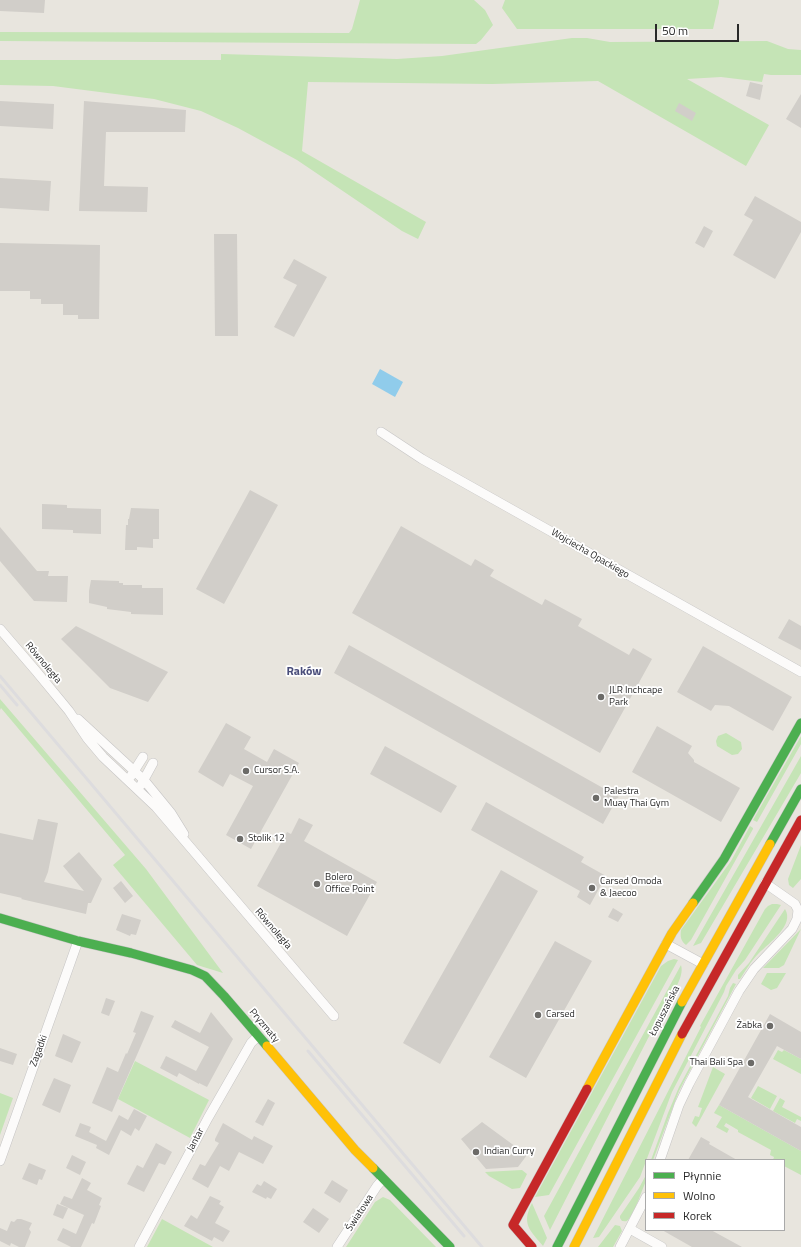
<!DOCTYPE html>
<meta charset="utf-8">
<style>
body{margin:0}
#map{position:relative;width:801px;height:1247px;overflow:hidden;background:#e8e5de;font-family:"Titillium Web",sans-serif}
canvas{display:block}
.legend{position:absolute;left:645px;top:1159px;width:140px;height:72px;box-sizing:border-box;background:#fff;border:1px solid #a9a9a9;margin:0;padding:5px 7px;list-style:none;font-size:12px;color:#292929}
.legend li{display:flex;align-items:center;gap:8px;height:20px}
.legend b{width:20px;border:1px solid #a9a9a9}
.scale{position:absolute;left:655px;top:24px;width:84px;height:18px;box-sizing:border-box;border:2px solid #292929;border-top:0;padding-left:5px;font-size:12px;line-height:14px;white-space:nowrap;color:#292929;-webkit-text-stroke:3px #fff;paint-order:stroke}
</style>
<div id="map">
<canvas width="801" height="1247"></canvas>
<ul class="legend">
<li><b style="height:5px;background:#4caf50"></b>Płynnie</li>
<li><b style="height:5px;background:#ffc107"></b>Wolno</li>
<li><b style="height:5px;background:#c62828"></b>Korek</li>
</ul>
<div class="scale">50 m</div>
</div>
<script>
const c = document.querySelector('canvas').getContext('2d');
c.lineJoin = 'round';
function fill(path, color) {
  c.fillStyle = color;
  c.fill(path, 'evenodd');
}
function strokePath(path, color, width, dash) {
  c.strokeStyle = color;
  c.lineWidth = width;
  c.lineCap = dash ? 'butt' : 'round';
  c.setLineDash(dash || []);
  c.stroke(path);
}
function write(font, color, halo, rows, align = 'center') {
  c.font = font + ' "Titillium Web",sans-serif';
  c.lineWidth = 3.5;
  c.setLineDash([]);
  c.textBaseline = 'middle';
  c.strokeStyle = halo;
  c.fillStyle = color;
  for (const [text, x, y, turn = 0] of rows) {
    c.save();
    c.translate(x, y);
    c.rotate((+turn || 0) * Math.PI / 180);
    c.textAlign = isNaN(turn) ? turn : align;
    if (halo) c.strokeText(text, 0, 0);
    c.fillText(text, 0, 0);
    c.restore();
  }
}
const green = new Path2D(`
 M360,0H474L485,10L493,25L481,40L476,44L0,41V32L349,33L352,29Z
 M505,0H719V3L713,29H517L502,8Z
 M572,38H587L610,42L767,41L788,49L801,50V75H771L764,74L762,82L721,77L687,79L769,125L746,166L598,81L492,84L308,82L302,151L426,222L418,239L402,231L297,160L238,128L201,111L154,99L53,86L0,85V60H221V54L397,59L442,56Z
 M0,699L146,869L223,973L197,965L113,865L125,855L1,708L0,710Z
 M726,733L741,742L742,749L738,754L732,755L717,746L716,741L718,736Z
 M801,736V744L757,822L753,820Z
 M801,756V773L701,943L693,946Z
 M750,826L753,828V829L691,940L686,945C681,941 680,937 681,930L731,861Z
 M801,845V879L793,888L789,885L788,879Z
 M772,904H777L781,905L745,960L736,970L726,986L724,992L672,1092L640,1177L599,1237L593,1238L701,1027L700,1026L765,909L768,906Z
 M785,909C795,925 769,943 759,953C751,961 746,970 740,979H738V975L749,963Z
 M801,929L784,965L779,968H763Z
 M674,959L678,960L549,1195L535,1197L661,966L668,961Z
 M681,965C685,978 670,996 664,1007L550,1230L544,1216Z
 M767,973H786L777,988L771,990L761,984Z
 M733,983L736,984L679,1091L653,1160H651L668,1113L679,1087L728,996L730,988Z
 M778,1050L782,1052L784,1050L801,1059V1074L773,1059Z
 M135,1061L209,1100L190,1138L118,1099Z
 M713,1067L725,1074L696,1127L692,1123L695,1116L699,1117L702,1108L698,1107Z
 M758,1086L777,1096L770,1109L751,1098Z
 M0,1093L13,1098L0,1135Z
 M780,1098L785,1101L782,1107L801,1117V1121L797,1119L795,1123L773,1111Z
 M719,1105L801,1151V1175L784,1166V1160H773L774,1157L770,1155L771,1150L738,1132V1130L726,1123L724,1126L729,1129L727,1133L716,1127L722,1117L714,1113Z
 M522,1170L527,1174L520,1188L512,1189L489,1176L485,1172Z
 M646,1175V1181C641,1192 636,1210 628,1220C626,1222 625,1221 622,1221L620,1218V1216L639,1188Z
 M383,1197L390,1200L436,1247H346L375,1202Z
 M532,1203L547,1238L543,1246C530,1230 521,1224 532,1203Z
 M162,1219L213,1247H147Z
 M615,1225L620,1226L622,1231L613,1247H598Z`);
const water = new Path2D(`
 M380,369L403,382L395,397L372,384Z`);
const building = new Path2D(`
 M0,0H45L44,13L0,11Z
 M750,82L763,85L760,100L746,96Z
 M801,94V128L786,119Z
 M0,101L54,104L53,129L0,126Z
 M84,101L186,110L185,132H106L104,186L148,187L147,212L79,211Z
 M679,103L696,113L692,121L675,111Z
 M0,178L51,181L49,211L0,208Z
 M755,196L801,222V232L775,279L733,255L753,220L744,215Z
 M704,226L713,231L704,248L695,243Z
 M214,234H237L238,336H215Z
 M0,243L100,245L99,319H78V315H63V304H41V299H30V291H0Z
 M294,259L327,277L294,337L274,327L297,285L283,278Z
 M250,490L278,505L224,604L196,589Z
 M42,504L67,505V508L101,509V534L73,533V530L42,529Z
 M131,508L159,509V539H153V548L137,547V550H125L126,525H128V519H129Z
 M401,526L471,566L475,559L494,570L490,576L542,605L545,599L582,619L578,626L629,655L633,648L652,659L600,753L352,613Z
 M0,527L37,571H49L48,576H68L67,602L34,601L0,561Z
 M91,580L119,581V583H123V585H142V588H163V615L131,614V612L107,609V607L89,603V591Z
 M789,619L801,626V650L778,638Z
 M76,626L168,672L148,702L110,688L61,639Z
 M349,645L619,797L613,801V806L603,824L334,673Z
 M703,646L792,697L773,731L729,706L715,705L711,711L677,692Z
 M226,723L251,737L244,749L267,762L274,749L299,763L251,849L226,835L253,786L230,774L223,787L198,772Z
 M657,726L692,746L688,753L694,760V762L740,788L721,822L632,772Z
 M385,746L457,786L441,813L370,774Z
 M486,802L584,857L581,862L606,876L590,905L577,897L580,891L471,830Z
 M299,818L313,825L304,841L377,882L347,936L257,886L287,832L291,834Z
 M38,819L58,823L48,872L44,882L84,891L63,866L79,852L102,879L91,903H88L86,914L21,899L22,898L0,893V833L33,840Z
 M501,870L538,891L440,1064L403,1043Z
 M121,881L133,896L125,903L113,888Z
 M613,908L623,914L618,922L608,917Z
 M122,914L141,920L136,935L131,934L130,936L116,930Z
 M555,941L592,961L526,1078L489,1057Z
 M106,998L115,1001L109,1016L101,1013Z
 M141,1011L154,1016L112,1112L92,1103L107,1067L118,1072L126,1053L127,1054L136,1033L133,1032Z
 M211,1012L233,1039L207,1087L199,1083V1084L179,1073L177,1077L160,1068L166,1056L196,1071L209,1047L171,1027L175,1020L200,1033Z
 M770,1014L801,1032V1059L777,1046L748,1097L801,1127V1151L719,1105Z
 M63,1034L81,1042L72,1063L55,1056Z
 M0,1048L17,1054L13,1065L0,1061Z
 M54,1078L71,1085L60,1113L42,1105Z
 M268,1099L275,1103L263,1126L255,1122Z
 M134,1109L147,1116L139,1131L135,1128L131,1136L121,1130L109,1155L96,1148L97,1145L75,1136L80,1123L91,1127L89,1132L106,1141L119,1115L128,1120Z
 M482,1122L527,1155L518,1167L486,1169L461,1139Z
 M223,1123L252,1140L254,1136L273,1146L263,1164L239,1152L229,1171L220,1166L208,1188L192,1179L200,1164L205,1166L219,1143L215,1141V1139Z
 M701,1137L710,1142L709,1144L737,1160H688Z
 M156,1143L172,1152L165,1165L159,1163L144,1192L127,1184L137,1165L143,1168Z
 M72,1155L86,1162L80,1175L66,1168Z
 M29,1163L46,1170L42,1180L39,1179L37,1185L22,1179Z
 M82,1178L91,1183L87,1190L102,1198L99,1205L101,1206L94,1224L92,1223L81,1247H71L57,1240L63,1228L76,1234L84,1215L60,1204L64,1196L72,1199Z
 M332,1180L348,1190L340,1203L324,1193Z
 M264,1181L277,1189L271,1199L267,1197L266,1199L252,1192L257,1184L261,1186Z
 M210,1196L221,1201L219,1204L224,1207L215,1223L230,1231L223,1242L214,1237L212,1241L184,1226L191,1215L197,1219Z
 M57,1204L68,1208L63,1219L53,1215Z
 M313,1208L329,1219L319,1233L303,1222Z
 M17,1219H21L32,1223L29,1229L31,1232L25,1247H19L11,1243L10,1246L0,1241V1228L7,1231L11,1221L14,1222Z
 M662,1230H711L742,1247H692Z`);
const street = new Path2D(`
 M381,432L422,459L801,672
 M0,629L36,671L69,711L87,738L103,757L156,807L334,1016
 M78,719L144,780L171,813L184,834
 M131,776L143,757
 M141,785L153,763
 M666,944L703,964
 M660,1160L679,1105L689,1084L739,991L754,969L792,929L797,919L798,910L795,904L765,883
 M0,1161L78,941
 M630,1229L662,1247
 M139,1247L208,1118L251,1043L258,1036
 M337,1247L377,1186L383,1179
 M620,1247L646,1197`);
const fast = new Path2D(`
 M770,844L801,789
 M693,903L724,859L801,723
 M0,918L78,941L131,953L192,970L205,976L224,996L267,1046
 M373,1168L450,1247
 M557,1247L682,1002`);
const slow = new Path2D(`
 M682,1002L770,844
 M267,1046L355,1150L373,1168
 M587,1089L672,933L693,903
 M574,1247L682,1034`);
const jam = new Path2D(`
 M682,1034L801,820
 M532,1247L513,1225L587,1089`);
const rail = new Path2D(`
 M0,676L482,1247
 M0,685L17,705
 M308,1051L464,1236`);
const markers = [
 [601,697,4,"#6c6b68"],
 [246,771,4,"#6c6b68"],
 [596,798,4,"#6c6b68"],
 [240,839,4,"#6c6b68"],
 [317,884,4,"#6c6b68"],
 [592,888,4,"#6c6b68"],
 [538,1015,4,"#6c6b68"],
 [770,1026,4,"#6c6b68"],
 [751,1063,4,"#6c6b68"],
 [476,1152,4,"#6c6b68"]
];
const streetNames = [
 ["Wojciecha Opackiego",590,554,30],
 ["Równoległa",43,663,50],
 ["Równoległa",273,929,49],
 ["Łopuszańska",665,1011,-63],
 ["Pryzmaty",264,1026,50],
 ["Zagadki",39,1051,-70],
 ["Jantar",196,1140,-62],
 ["Światowa",360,1213,-57]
];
const poiNames = [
 ["JLR Inchcape",609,691],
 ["Park",609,703],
 ["Cursor S.A.",254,771],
 ["Palestra",604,792],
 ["Muay Thai Gym",604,804],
 ["Stolik 12",248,839],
 ["Bolero",325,878],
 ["Office Point",325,890],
 ["Carsed Omoda",600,882],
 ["& Jaecoo",600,894],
 ["Carsed",546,1015],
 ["Żabka",762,1026,"right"],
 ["Thai Bali Spa",743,1063,"right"],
 ["Indian Curry",484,1152]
];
const quarterNames = [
 ["Raków",304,672]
];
fill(green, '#c5e4b6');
fill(water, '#90cceb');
fill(building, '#d1cec9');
strokePath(street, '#c5c4c4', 10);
strokePath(fast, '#c5c4c4', 10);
strokePath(slow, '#c5c4c4', 10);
strokePath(jam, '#c5c4c4', 10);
strokePath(street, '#fcfbfa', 9);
strokePath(fast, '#4caf50', 9);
strokePath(slow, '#ffc107', 9);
strokePath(jam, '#c62828', 9);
strokePath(rail, '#dddcde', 3);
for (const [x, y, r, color] of markers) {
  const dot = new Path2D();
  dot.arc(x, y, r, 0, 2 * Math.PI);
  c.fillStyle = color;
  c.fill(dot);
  strokePath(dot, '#fff', 1.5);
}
write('10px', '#292929', '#fff', streetNames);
write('10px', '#292929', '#fff', poiNames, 'left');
write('bold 12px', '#494d7a', '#fff', quarterNames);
</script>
